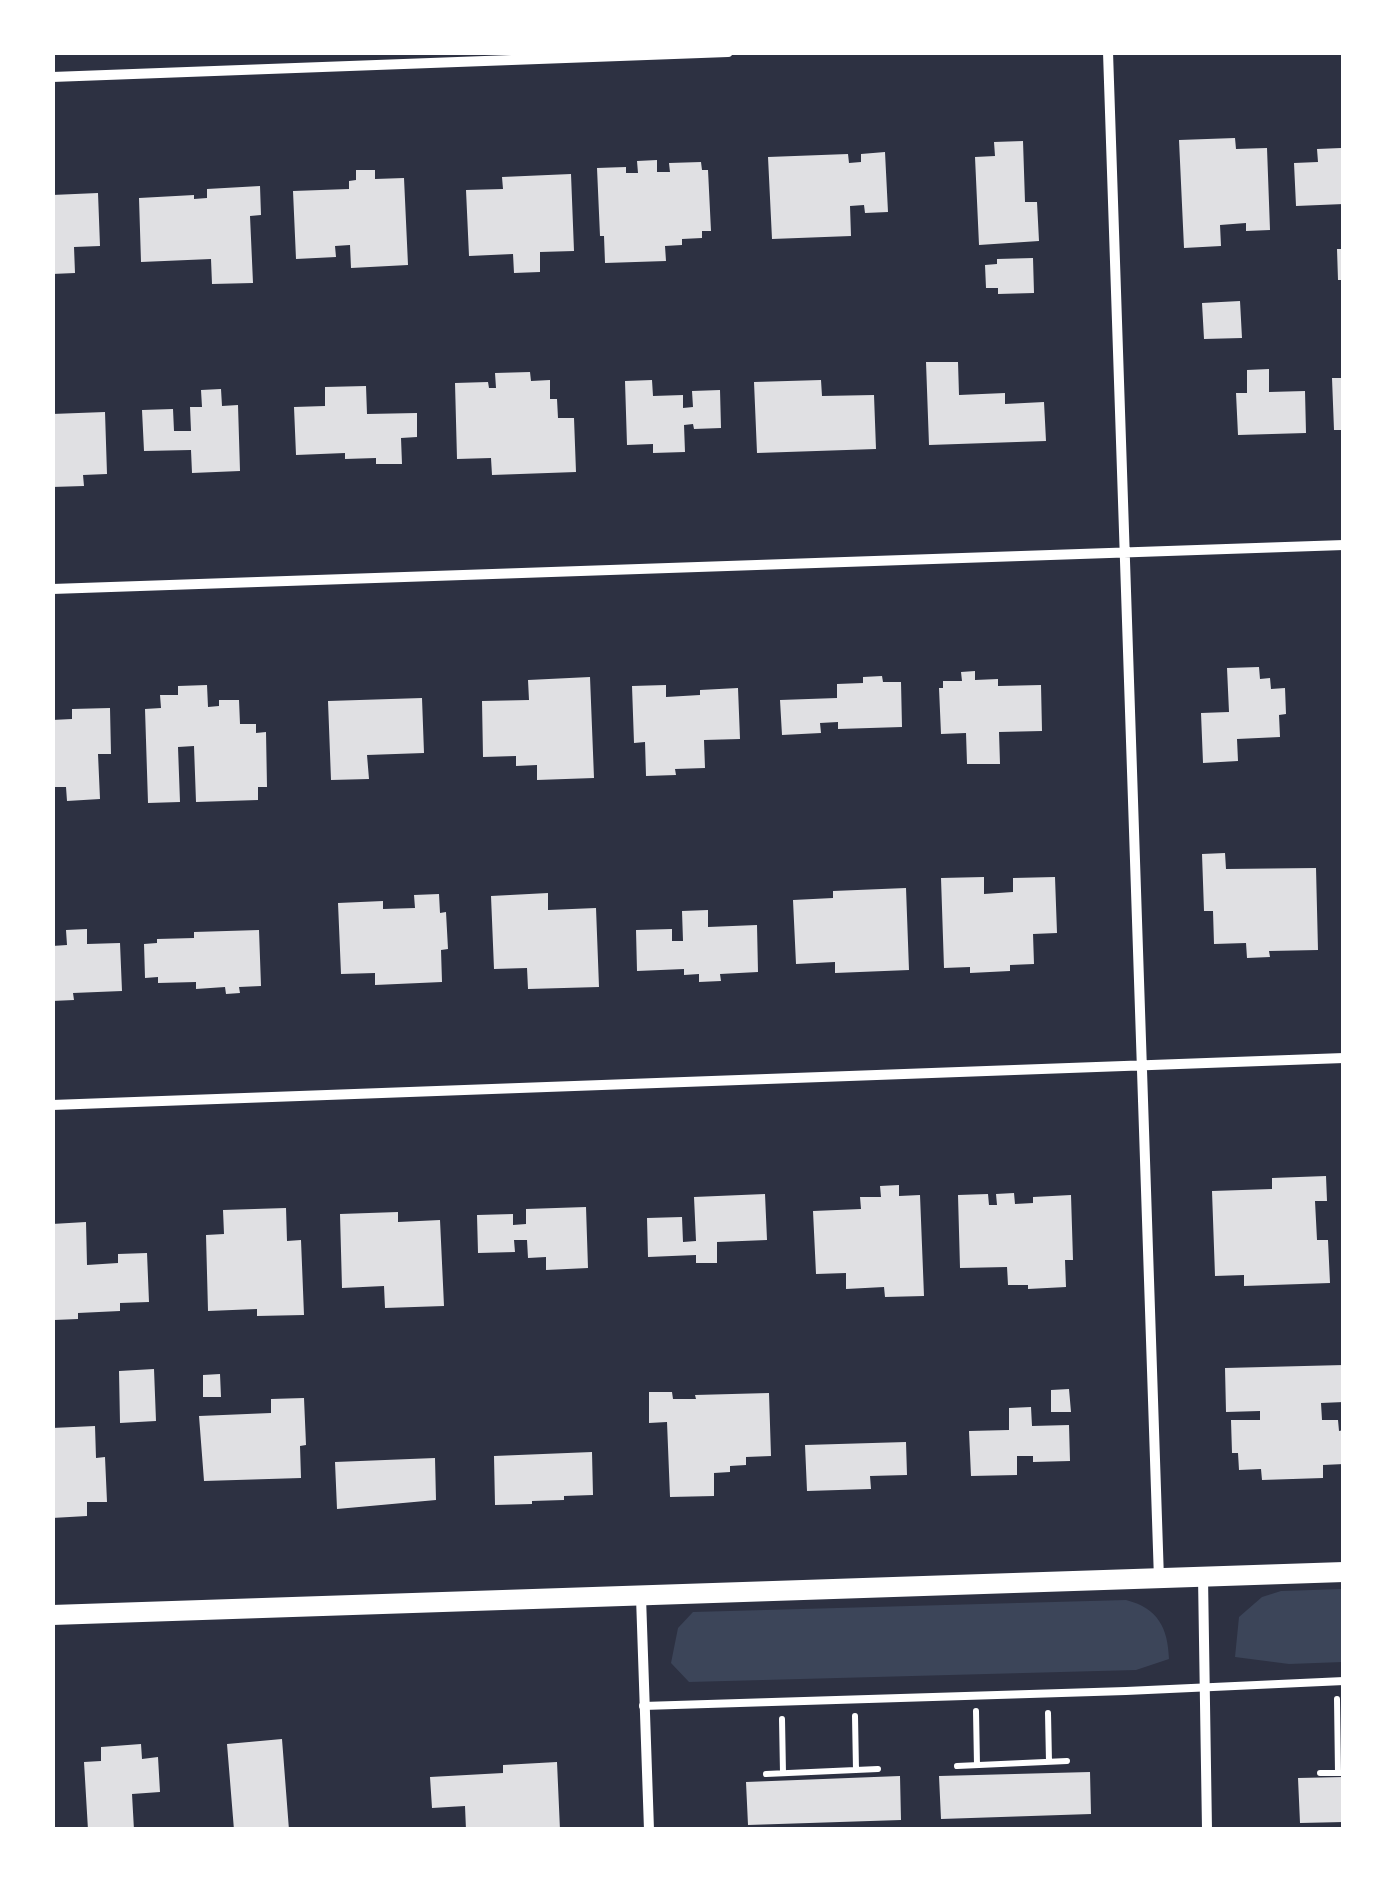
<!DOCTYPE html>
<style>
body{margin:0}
#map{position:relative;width:1396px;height:1882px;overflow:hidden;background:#2d3142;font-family:Montserrat,sans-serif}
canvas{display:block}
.frame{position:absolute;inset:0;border:55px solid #fff;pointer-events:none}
</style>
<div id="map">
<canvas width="1396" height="1882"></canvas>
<div class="frame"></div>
</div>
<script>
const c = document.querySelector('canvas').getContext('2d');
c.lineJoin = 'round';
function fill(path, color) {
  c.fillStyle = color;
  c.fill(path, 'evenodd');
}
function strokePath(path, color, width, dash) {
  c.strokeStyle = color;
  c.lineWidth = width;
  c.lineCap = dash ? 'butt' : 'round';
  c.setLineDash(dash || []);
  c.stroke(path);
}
const green = new Path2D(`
 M1343,1589V1662L1289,1664L1235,1657L1239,1617L1262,1597L1281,1591Z
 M1126,1600C1158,1608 1168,1628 1169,1659L1136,1670L689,1682L671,1663L678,1628L693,1612Z`);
const building = new Path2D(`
 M1235,138L1236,149L1267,148L1270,230L1246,231V223L1220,225L1221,246L1184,248L1179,140Z
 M1023,141L1025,202H1037L1039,241L979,245L975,157L995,156L994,142Z
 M1341,148L1344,204L1296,206L1294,163L1318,162L1317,149Z
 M885,152L888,212L865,213L864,205L850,206L851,236L772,239L768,157L848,154L849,163L861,162V154Z
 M657,160V172H670L669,163L701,162L702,170H708L711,231H702V238L682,239V245L665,246L666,261L605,263L604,236H600L597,168L626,167V173H638L637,161Z
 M356,170H375V179L404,178L408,265L351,268L350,245L335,246L336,257L296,259L293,191L349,189V181L356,180Z
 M571,174L574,251L540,252V272L514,273L513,254L469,256L466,190L503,189L502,177Z
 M260,186L261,215L250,216L253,283L212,284L211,259L141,262L139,198L194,195V199L207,198V189Z
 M98,193L100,246L74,247L75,273L52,274V195Z
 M1337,249H1344V280H1338Z
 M1033,258L1034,293L998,294V288H986L985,265L997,264V259Z
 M1240,301L1242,338L1204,339L1202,303Z
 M926,362H958L959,395L1005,393V404L1044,402L1046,441L929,445Z
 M1269,369V392L1305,391L1306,433L1238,435L1236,393H1247V370Z
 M530,372L531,381L550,380V399H557L558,418H574L576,472L492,475L491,458L457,459L455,383L488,382L489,388H496L495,373Z
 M1332,378H1344V430H1334Z
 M652,380L653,396L683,395V408L693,407L692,391L720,390L721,428L694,429L693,424L684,425L685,452L653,453V444L627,445L625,381Z
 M821,380L822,396L874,395L876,449L757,453L754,382Z
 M366,386L367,414L417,413V437L401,438L402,464H376V458L345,459V453L296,455L294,407L325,406V387Z
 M221,389L222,406L238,405L240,471L192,473L191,450L144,451L142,410L173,409L174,431H191L190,407H202L201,390Z
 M105,412L107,474L83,475L84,486L52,487V414Z
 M1259,667L1260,679L1270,678L1271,689L1285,688L1286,714L1279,715L1280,737L1237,739L1238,761L1203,763L1201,713L1229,712L1227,668Z
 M975,671V680L998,679V686L1041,685L1042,731L999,732L1000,764H967L966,733L941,734L939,688H943V681H962L961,672Z
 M882,676L883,682H901L902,727L838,729V722L820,723L821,733L782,735L780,700L837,698V684L863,683V677Z
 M590,677L594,778L537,780V765L516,766V756L483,757L482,701L529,700L528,680Z
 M207,685L208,707L219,706V700H239L240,724H256V733L266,732L267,787H258V800L196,802L194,746L178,747L180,802L148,803L145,709L161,708L160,695H178V686Z
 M666,685V697L700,695V690L738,688L740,739L704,740L705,768L675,769L676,775L646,776L645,742L634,743L632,686Z
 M422,698L424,753L367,755L369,779L331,780L328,701Z
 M110,708L111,754H98L100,799L67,801L66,787H52V720L72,719V709Z
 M1225,853L1226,869L1316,868L1318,950L1269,951L1270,957L1247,958L1246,943L1214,944L1213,911H1204L1202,854Z
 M984,877V894L1013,892V878L1055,877L1057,933L1033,934L1034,964L1010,965V971L970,973V967L944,968L941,878Z
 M906,888L909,970L835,973V962L796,964L793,900L833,898V891Z
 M548,893V910L596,908L599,987L528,989L527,968L494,969L491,896Z
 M439,894L440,913L446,912L448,949L441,950L442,982L375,985V973L341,974L338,903L383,901V909L415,908L414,895Z
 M708,910V927L757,925L758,972L720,974L721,981L699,982V974L684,975V969L637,971L636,930L672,929V941H683L682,911Z
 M87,929V944L120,943L122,991L73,993L74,1000L52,1001V946L67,945L66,930Z
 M259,930L261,986L239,987L240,993L226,994L225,987L196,989V982L158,983V977L145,978L144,944L157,943V939L194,938V932Z
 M1326,1176L1327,1201H1315L1317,1240H1328L1330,1283L1244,1286V1275L1215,1276L1212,1191L1272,1189V1178Z
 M899,1185V1196L920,1195L924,1296L885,1297L884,1287L846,1289V1273L816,1274L813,1211L861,1209L860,1197H881L880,1186Z
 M1014,1193L1015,1204L1033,1203V1197L1071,1195L1073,1260H1065L1066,1287L1028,1289V1285H1008L1007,1267L960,1268L958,1195L988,1194L989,1205H997L996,1194Z
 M765,1194L767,1240L717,1242V1263H696V1255L648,1257L647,1218L682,1217L683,1242L696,1241L694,1197Z
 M586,1207L588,1268L546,1270V1257L528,1258L527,1240H514L515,1252L478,1253L477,1215L513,1214V1225L526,1224V1209Z
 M286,1208L287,1241L301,1240L304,1315L257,1316V1309L208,1311L206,1235L224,1234L223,1210Z
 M398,1212V1222L440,1220L444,1306L385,1308L384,1286L342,1288L340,1214Z
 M86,1222L87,1265L118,1263V1254L147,1253L149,1302L120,1303V1311L78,1313V1319L54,1320L52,1224Z
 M1344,1365V1402L1321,1403L1322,1420H1338L1339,1431L1344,1430V1464L1323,1465V1478L1262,1480L1261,1469L1239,1470L1238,1453H1232L1231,1420H1260V1411L1226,1412L1225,1368Z
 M154,1369L156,1421L120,1423L119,1371Z
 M220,1374L221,1397H203V1375Z
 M1069,1389L1071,1412H1051V1390Z
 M649,1392H672L673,1399H696L695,1395L769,1393L771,1456L746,1457V1465L730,1466V1472L714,1473V1496L670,1497L667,1422L649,1423Z
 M304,1398L306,1445L300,1446L301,1478L204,1481L199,1416L271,1413V1399Z
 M1031,1407L1032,1426L1069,1425L1070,1461L1033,1462V1456H1017V1475L971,1476L969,1431L1009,1430V1408Z
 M95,1426L96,1458L105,1457L107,1502H87V1516L52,1518V1428Z
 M906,1442L907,1475L870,1476L871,1489L807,1491L805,1445Z
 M592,1452L593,1495L564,1496V1500L532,1501V1504L495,1505L494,1456Z
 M435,1458L436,1500L337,1509L335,1462Z
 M282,1739L289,1830H234L227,1744Z
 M141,1744L142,1759L158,1757L160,1792L132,1794L134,1830H88L84,1762L101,1761V1747Z
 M557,1762L560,1830H466L465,1806L432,1808L430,1777L503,1773V1765Z
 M1090,1772L1091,1814L941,1819L939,1776Z
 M900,1776L901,1820L748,1825L746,1782Z
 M1344,1777V1822L1300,1823L1298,1778Z`);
const path = new Path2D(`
 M1337,1699L1338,1773
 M976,1711L977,1765
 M1048,1713L1049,1762
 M855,1716L856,1770
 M782,1719L783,1773
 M957,1766L1067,1761
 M1320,1773H1344
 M766,1774L878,1769`);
const service = new Path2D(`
 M643,1706L1126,1691L1344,1681`);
const minor = new Path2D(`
 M1108,52L1159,1579
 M52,77L728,52
 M52,589L1344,545
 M52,1105L1344,1058
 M1203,1577L1207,1830
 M641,1597L649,1830`);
const secondary = new Path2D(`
 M52,1615L1344,1572`);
fill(green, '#3c4559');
fill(building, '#e0e0e3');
strokePath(path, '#fff', 6);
strokePath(service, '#fff', 8);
strokePath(minor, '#fff', 10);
strokePath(secondary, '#fff', 20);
</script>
